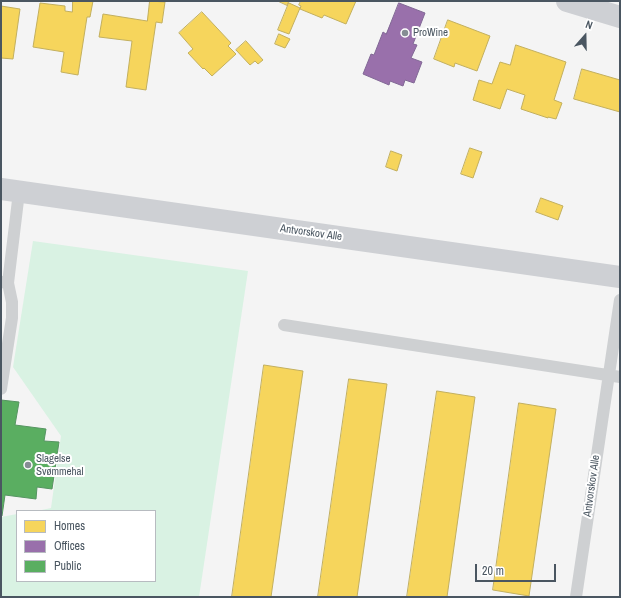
<!DOCTYPE html>
<meta charset="utf-8">
<style>
body{margin:0}
#map{position:relative;width:621px;height:598px;overflow:hidden;background:#f4f4f4;font-family:"Archivo Narrow",sans-serif}
canvas{display:block}
.frame{position:absolute;inset:0;border:2px solid #4a5661;pointer-events:none}
.legend{position:absolute;left:16px;top:510px;width:140px;height:72px;box-sizing:border-box;background:#fff;border:1px solid #b7bbc0;margin:0;padding:5px 7px;list-style:none;font-size:12px;color:#4a5661}
.legend li{display:flex;align-items:center;gap:8px;height:20px}
.legend b{width:20px;border:1px solid #b7bbc0}
.north{position:absolute;left:565px;top:16px;width:40px;height:40px;-webkit-text-stroke:3px #fff;paint-order:stroke;rotate:20deg;font-size:11px;font-weight:700;line-height:16px;text-align:center;color:#4a5661}
.north::after{content:'';display:block;margin:auto;width:14px;height:18px;background:#4a5661;clip-path:polygon(50% 0,100% 100%,50% 72%,0 100%)}
.scale{position:absolute;left:475px;top:564px;width:81px;height:18px;box-sizing:border-box;border:2px solid #4a5661;border-top:0;padding-left:5px;font-size:12px;line-height:14px;white-space:nowrap;color:#4a5661;-webkit-text-stroke:3px #fff;paint-order:stroke}
</style>
<div id="map">
<canvas width="621" height="598"></canvas>
<div class="frame"></div>
<ul class="legend">
<li><b style="height:11px;background:#f6d55c"></b>Homes</li>
<li><b style="height:11px;background:#9970ab"></b>Offices</li>
<li><b style="height:11px;background:#5aae61"></b>Public</li>
</ul>
<div class="north">N</div>
<div class="scale">20 m</div>
</div>
<script>
const c = document.querySelector('canvas').getContext('2d');
c.lineJoin = 'round';
function fill(path, color) {
  c.fillStyle = color;
  c.fill(path, 'evenodd');
}
function strokePath(path, color, width, dash) {
  c.strokeStyle = color;
  c.lineWidth = width;
  c.lineCap = dash ? 'butt' : 'round';
  c.setLineDash(dash || []);
  c.stroke(path);
}
function write(font, color, halo, rows, align = 'center') {
  c.font = font + ' "Archivo Narrow",sans-serif';
  c.lineWidth = 4;
  c.setLineDash([]);
  c.textBaseline = 'middle';
  c.strokeStyle = halo;
  c.fillStyle = color;
  for (const [text, x, y, turn = 0] of rows) {
    c.save();
    c.translate(x, y);
    c.rotate((+turn || 0) * Math.PI / 180);
    c.textAlign = isNaN(turn) ? turn : align;
    if (halo) c.strokeText(text, 0, 0);
    c.fillText(text, 0, 0);
    c.restore();
  }
}
const green = new Path2D(`
 M33,241L248,271L199,597H1V517L17,514V581H155V511H37L51,508L61,436L13,367Z`);
const homes = new Path2D(`
 M73,1H93L90,17H87L78,75L61,72L64,52L33,47L40,3L65,6V11L72,12Z
 M150,1L165,2L162,23L156,22L146,90L126,87L132,41L99,37L103,14L147,21Z
 M278,1H289L287,5Z
 M301,1H356L346,24L324,15L322,18L300,9L301,6L299,5Z
 M289,3L300,8L289,34L278,30Z
 M1,6L20,9L13,59L1,58Z
 M202,12L231,43L228,46L236,54L212,76L204,68L203,69L188,53L193,49L179,33Z
 M448,20L490,36L477,71L455,63L454,67L434,59Z
 M279,34L290,39L285,48L275,44Z
 M246,41L263,60L258,64L255,61L250,65L236,50Z
 M516,45L566,62L554,100L562,103L556,119L548,117V118L521,109L525,95L507,89L500,109L473,100L479,80L492,84L500,62L510,65Z
 M582,69L620,80V112L574,99Z
 M470,148L482,152L473,178L461,174Z
 M391,151L402,155L397,171L386,167Z
 M541,198L563,206L558,220L536,212Z
 M264,365L303,371L271,597H232Z
 M349,379L387,384L357,597H318Z
 M437,391L475,397L447,597H407Z
 M519,403L556,409L529,596L493,590Z`);
const offices = new Path2D(`
 M399,3L425,13L413,44L417,45L411,58L422,62L414,83L405,80L403,86L390,81L389,85L363,74L371,54L374,55L383,32L386,34Z`);
const public = new Path2D(`
 M1,400L19,402L15,425L46,429L44,441L59,442L52,489L37,487L36,499L5,495L2,516L1,515Z`);
const lane = new Path2D(`
 M1,282L8,283L19,192
 M284,325L620,377
 M1,389L12,318V302L8,283
 M576,597L620,300`);
const secondary = new Path2D(`
 M567,1L620,17
 M1,189L620,277`);
const markers = [
 [405,33,4,"#868d94"],
 [28,465,4,"#868d94"]
];
const poiNames = [
 ["ProWine",413,33],
 ["Slagelse",36,459],
 ["Svømmehal",36,472]
];
const streetNames = [
 ["Antvorskov Alle",311,233,8],
 ["Antvorskov Alle",592,486,-82]
];
fill(green, '#d9f2e3');
fill(homes, '#f6d55c');
strokePath(homes, '#c2af5e', 1);
fill(offices, '#9970ab');
strokePath(offices, '#816895', 1);
fill(public, '#5aae61');
strokePath(public, '#559461', 1);
strokePath(lane, '#ced0d2', 12);
strokePath(secondary, '#ced0d4', 22);
for (const [x, y, r, color] of markers) {
  const dot = new Path2D();
  dot.arc(x, y, r, 0, 2 * Math.PI);
  c.fillStyle = color;
  c.fill(dot);
  strokePath(dot, '#fff', 1.5);
}
write('11px', '#4a5661', '#fff', poiNames, 'left');
write('11px', '#4a5661', '#fff', streetNames);
</script>
